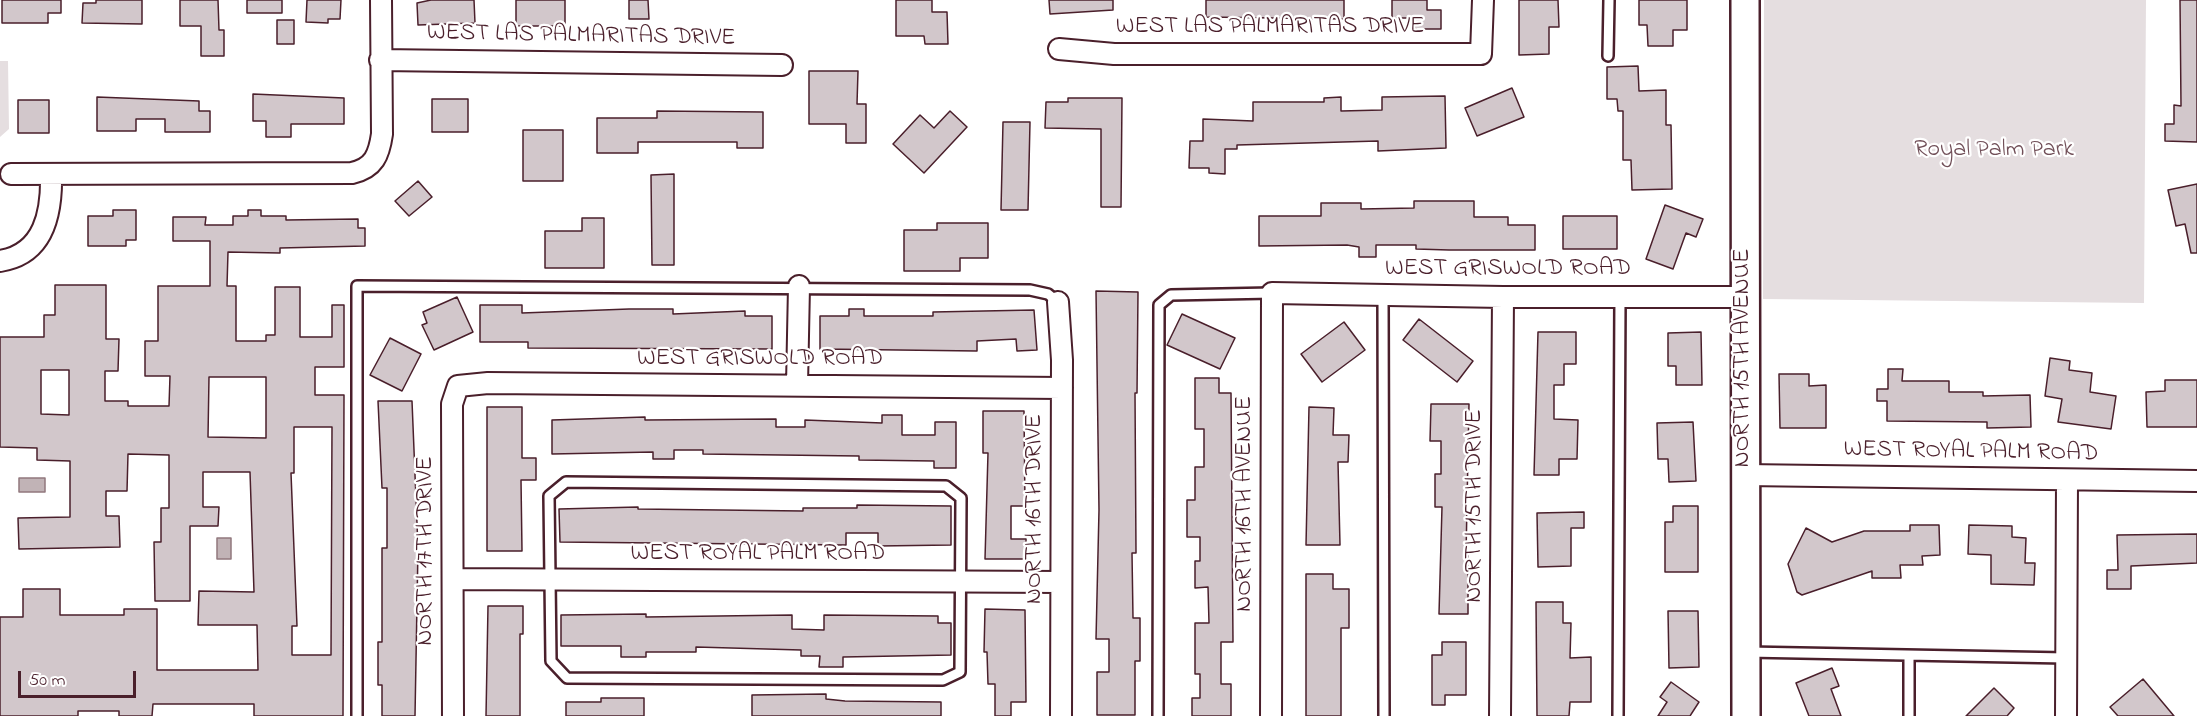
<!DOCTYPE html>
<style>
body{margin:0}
#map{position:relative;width:2197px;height:716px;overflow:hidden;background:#fff;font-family:"Indie Flower",sans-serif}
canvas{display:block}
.scale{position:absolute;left:18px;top:671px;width:118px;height:27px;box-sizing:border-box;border:3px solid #4a1f2b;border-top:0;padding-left:8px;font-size:18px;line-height:21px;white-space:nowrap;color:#4a1f2b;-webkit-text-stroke:4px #fff;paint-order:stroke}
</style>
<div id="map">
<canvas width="2197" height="716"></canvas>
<div class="scale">50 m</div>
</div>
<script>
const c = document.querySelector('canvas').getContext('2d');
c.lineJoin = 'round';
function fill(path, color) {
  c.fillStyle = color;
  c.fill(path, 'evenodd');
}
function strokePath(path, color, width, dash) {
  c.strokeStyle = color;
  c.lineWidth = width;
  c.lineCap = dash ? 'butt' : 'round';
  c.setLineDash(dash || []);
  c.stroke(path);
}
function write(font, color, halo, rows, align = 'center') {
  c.font = font + ' "Indie Flower",sans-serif';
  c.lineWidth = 4.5;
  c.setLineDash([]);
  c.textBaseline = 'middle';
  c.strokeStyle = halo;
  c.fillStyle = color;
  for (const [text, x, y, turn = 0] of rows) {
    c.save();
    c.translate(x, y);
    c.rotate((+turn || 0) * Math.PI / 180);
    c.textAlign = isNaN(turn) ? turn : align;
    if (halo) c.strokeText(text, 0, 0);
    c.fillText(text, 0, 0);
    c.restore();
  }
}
const green = new Path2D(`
 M1764,0H2146L2144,303L1763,299Z
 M0,61H8L9,129L0,137Z`);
const water = new Path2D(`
 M19,478H45V492H19Z
 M217,538H231V559H217Z`);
const building = new Path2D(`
 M2,0H61V13H48V23H2Z
 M96,0H142V24L82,23L83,3H96Z
 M180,0H218L219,30H224V56H201V26H180Z
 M247,0H282V13H247Z
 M307,0H341L340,19H328V23L306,22Z
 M431,0H474L475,23L418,25L417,3Z
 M516,0H565V26H516Z
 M629,0H648L649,19H629Z
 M896,0H932V12H947L948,44H925L924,36H896Z
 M1049,0H1113V10L1050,14Z
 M1206,0H1344V19L1206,17Z
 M1392,0H1427V10H1441V29H1415V18H1392Z
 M1519,0H1558L1559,27H1549V54L1519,55Z
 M1639,0H1687V30H1673V46H1648L1647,25H1639Z
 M2180,0H2197V142L2165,141V124H2174V105L2181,106Z
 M277,20H294V44H277Z
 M1638,66L1639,91L1666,90V125H1671L1672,189L1632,190L1631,160H1623V111H1618L1617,99H1607V67Z
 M809,71H858L857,104H866V143H846V124H809Z
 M1512,88L1524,117L1477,136L1465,108Z
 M253,94L344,98V124H291V137H266V121H253Z
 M1445,96L1446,148L1378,151V141L1237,145V149H1225V174L1209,173V168H1189L1190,141H1203V119L1253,121V102H1324V98L1341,97V111L1382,110V97Z
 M97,97L199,101V111H210V132H165V119H136V131H97Z
 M1068,98H1122L1121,207H1101V129L1045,128L1046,102H1068Z
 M432,99H468V132H432Z
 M18,100H49V133H18Z
 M657,111L763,112V148H737V142H638V153H597V118H657Z
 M950,111L967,127L924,173L893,144L920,115L934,128Z
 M1003,122H1030L1028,210H1001Z
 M523,130H563V181H523Z
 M674,174V265H652L651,175Z
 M418,181L432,197L409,216L395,201Z
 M2197,184V253H2191L2185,224L2176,226L2168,190Z
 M1414,201H1474V217H1508V225H1535V250H1449L1416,249V245H1376V257H1359V247L1347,245L1259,246V216H1321V203H1361V209L1414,208Z
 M1665,205L1703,219L1696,237L1686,233L1673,269L1646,259Z
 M113,210H136V240H126V246H88V216H113Z
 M248,210H261V216H286V220L358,219V228H365V246L280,248V253L228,252L227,286H236V341H266V335H275V287H300V337H332V305H344V367H315V395H344L343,716H254V704H153L152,716H119V711H78V716H0V617H23V589H60V615H124V609H157V670H258L257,625H198L199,591L254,592L250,472H203V507H219L218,526H190V601H155L154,542H161V508H169V455L128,454L127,491H106V516H119L120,547L19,549L18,518L70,517V461L37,460V448L0,447V337H44V315H55V285H106V339H119L118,371H105V401H128V406H169L170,376H145V341H158V286H210V241H173V217H206L205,225H233V216H248ZM41,370H69V415L41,414ZM209,377H266V438L208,437ZM294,427H332L331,655H292V626H297L291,473H294Z
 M1563,216H1617V249H1563Z
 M582,218H604V268H545V231H582Z
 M937,223H988V258H960V271H904V230H937Z
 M1096,291L1138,292L1137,393H1135L1136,553H1132L1133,618H1140V661H1135V715H1097V672H1109V639H1096L1099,510Z
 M457,297L473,332L434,350L422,325L427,323L423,312Z
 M480,305H522V313L629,309H673V314L745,311V316H772V349L528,348V342H480Z
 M849,309H864V316H933V312L1034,310L1037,350L1017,351L1016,339L977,341V351L820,349V316H849Z
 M1182,314L1235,338L1220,369L1167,345Z
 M1419,319L1473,361L1457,382L1403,340Z
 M1344,322L1365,350L1322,382L1301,354Z
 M1538,332H1576V364H1564V385H1554V419L1578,420L1577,459H1559V475H1534Z
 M1701,332L1702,385H1676V366H1668V333Z
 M390,338L421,354L402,391L370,375Z
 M2050,358L2070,361L2069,370L2092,373L2090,392L2116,396L2111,429L2058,422L2062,399L2045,396Z
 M1888,369H1903L1902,381H1949V392H1983V396L2030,395L2031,427L1987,428V422L1887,421V401H1877V389H1888Z
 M1779,374H1809V386L1826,385V428H1780Z
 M1195,378H1219V393H1231L1233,642H1221V684H1231V716H1192V698H1200V674H1195V623H1209L1208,587L1195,588V561H1200V537H1187V500H1195V467H1204V429H1195Z
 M2165,380H2197V427H2147L2146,392L2165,391Z
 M378,401H412L418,548L415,716H382V685H378V642H382V548H387V488H382Z
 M1431,404H1469L1466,555H1468V614H1439L1442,507H1435V474H1441V441H1430Z
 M487,407H522V458H536V480H521L522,551H487Z
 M1309,407L1334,408L1333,435H1349L1348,462H1338L1340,545H1306Z
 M983,411H1024L1025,506H1011V539H1026V559H985L988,453H983Z
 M882,415H902V435H935V422H956V468H934V461L859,460V456L703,454V450H674V459H653V452L552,454V420L645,417V420L776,419V427H805V420L882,423Z
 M1693,422L1696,481L1669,482L1668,459H1658L1657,423Z
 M857,505L951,506V545L878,546V533H846V545L560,542L559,509L638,507V509L803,511V508H857Z
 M1673,506H1698V572H1665V522H1673Z
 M1584,512V528H1571V566L1538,567L1537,513Z
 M1910,525H1939L1940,555L1922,556L1923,565H1900L1901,578H1872V571L1802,595L1797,592L1788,564L1806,528L1832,542L1864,531H1910Z
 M1969,525L2012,526V537L2026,538L2025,563H2035L2034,585L1991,584V555L1968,554Z
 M2197,534V563L2131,566V589H2107V570H2118L2117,535Z
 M1306,574H1333V589H1349V628H1341V716H1306Z
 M1536,602H1563V623H1571L1570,658L1591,657V702H1570L1569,716H1537Z
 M488,606H523V634H520V716H486Z
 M985,609L1025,610L1026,702H1011V716H995V684H988L987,652H984Z
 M1668,611H1698L1699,667L1669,668Z
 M646,614V617L792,615V629L824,630V615L938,616V623H951V655L843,657V667H819L820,656H801V650L696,647V652H646V657H621V646H561V615Z
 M1442,642H1466V695H1445V705H1432V655H1442Z
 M1832,668L1839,686L1831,689L1841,716H1809L1796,683Z
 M2143,679L2174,716H2118L2110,707Z
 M1671,682L1699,702L1690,716H1658L1667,702L1660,697Z
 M1994,688L2014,708L2007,716H1966Z
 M826,694V699L845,701L941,702V716H752V695Z
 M601,698H644V716H566V702H601Z`);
const lane = new Path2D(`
 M1608,56L1609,0
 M1383,295L1384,716
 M566,482L946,486L961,498L960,672L943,680L567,678L551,661L549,496Z
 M1747,652L2066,658
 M357,716V286L1030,290L1048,294L1058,302
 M1158,716L1159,305L1171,295L1272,293
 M1618,716L1620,296
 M1909,716V656`);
const street = new Path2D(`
 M1059,49L1114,54H1481L1483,0
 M380,60L782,65
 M11,174L352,173C374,168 379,155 382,134L381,0
 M0,261C45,254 52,211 51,174
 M1058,302L1062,360L1061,716
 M797,385L799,286
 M1745,475L2197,481
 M454,579L1061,582
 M453,716L452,404L458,386L488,383L1062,388
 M1271,716L1272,293L1503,297H1743
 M1500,716L1503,297
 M2066,716L2067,480`);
const secondary = new Path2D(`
 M1745,0L1746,716`);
const streetNames = [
 ["WEST LAS PALMARITAS DRIVE",1270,28],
 ["WEST LAS PALMARITAS DRIVE",581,37,1],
 ["WEST GRISWOLD ROAD",1508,270],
 ["NORTH 15TH AVENUE",1744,358,-90],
 ["WEST GRISWOLD ROAD",760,360],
 ["WEST ROYAL PALM ROAD",1971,453,1],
 ["NORTH 16TH AVENUE",1246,504,-90],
 ["NORTH 15TH DRIVE",1476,506,-90],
 ["NORTH 16TH DRIVE",1036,509,-90],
 ["NORTH 17TH DRIVE",427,551,-90],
 ["WEST ROYAL PALM ROAD",758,555]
];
const parkNames = [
 ["Royal Palm Park",1994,151]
];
fill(green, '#e5dee0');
fill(water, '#c1b3b6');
strokePath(water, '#91787e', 1.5);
fill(building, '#d2c7cb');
strokePath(building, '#4a1f2b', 1.5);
strokePath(lane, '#4a1f2b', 14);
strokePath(street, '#4a1f2b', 24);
strokePath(secondary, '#4a1f2b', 32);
strokePath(lane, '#fff', 9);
strokePath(street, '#fff', 20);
strokePath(secondary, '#fff', 27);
write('24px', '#4a1f2b', '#fff', streetNames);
write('24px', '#714f58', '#fff', parkNames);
</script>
